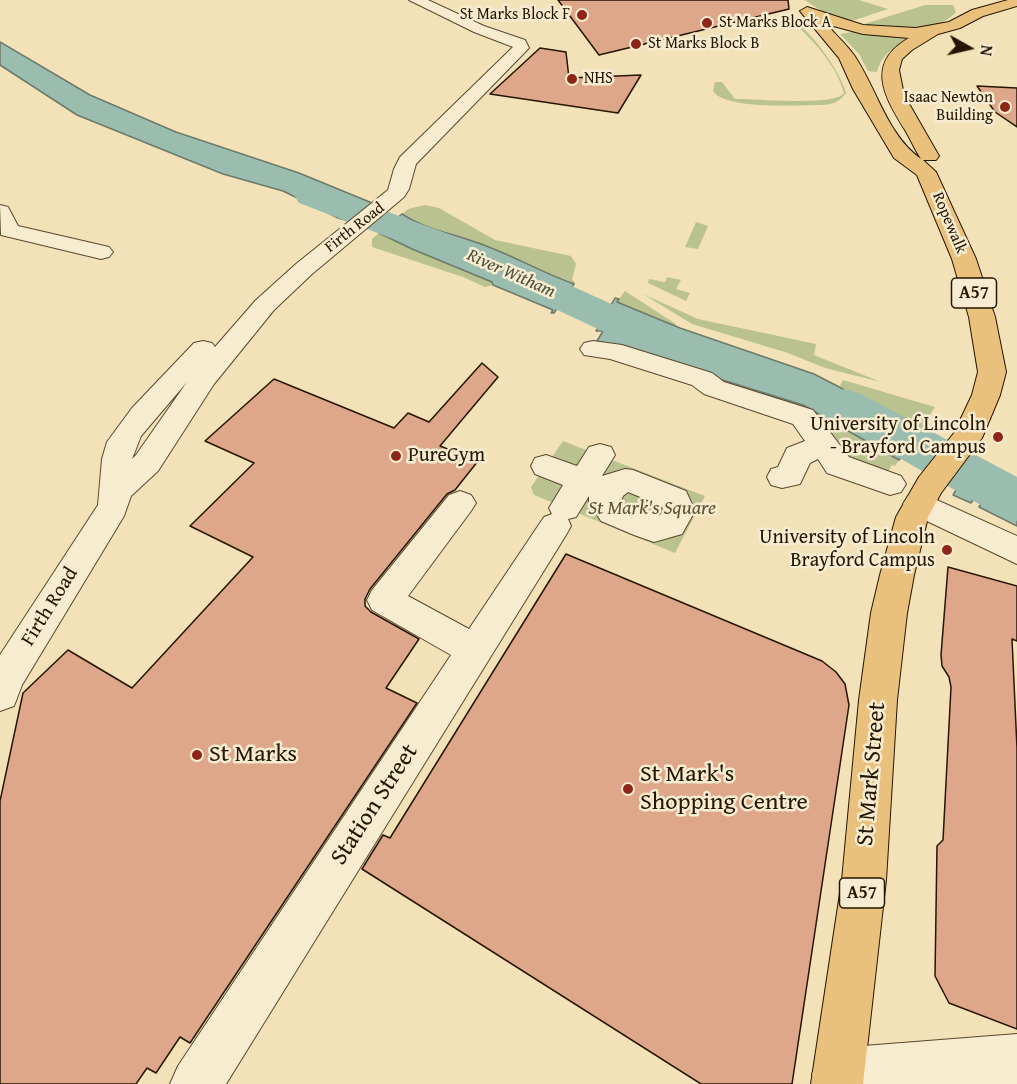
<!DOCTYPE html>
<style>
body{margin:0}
#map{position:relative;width:1017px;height:1084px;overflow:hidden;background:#f3e2b7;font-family:"Gentium Book Plus",serif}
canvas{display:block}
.north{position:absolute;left:939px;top:18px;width:60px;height:60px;-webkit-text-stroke:4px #f7ecd0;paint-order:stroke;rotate:98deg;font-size:16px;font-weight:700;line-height:24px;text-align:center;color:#251501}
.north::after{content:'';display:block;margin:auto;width:21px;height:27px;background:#251501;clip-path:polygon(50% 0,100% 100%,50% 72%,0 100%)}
</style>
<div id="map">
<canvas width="1017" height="1084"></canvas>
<div class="north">N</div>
</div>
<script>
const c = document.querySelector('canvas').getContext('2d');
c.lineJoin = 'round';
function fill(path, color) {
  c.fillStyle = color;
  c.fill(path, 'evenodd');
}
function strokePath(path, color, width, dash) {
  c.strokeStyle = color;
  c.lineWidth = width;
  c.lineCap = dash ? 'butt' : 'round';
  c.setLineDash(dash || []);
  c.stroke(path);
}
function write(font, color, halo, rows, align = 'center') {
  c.font = font + ' "Gentium Book Plus",serif';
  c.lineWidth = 5;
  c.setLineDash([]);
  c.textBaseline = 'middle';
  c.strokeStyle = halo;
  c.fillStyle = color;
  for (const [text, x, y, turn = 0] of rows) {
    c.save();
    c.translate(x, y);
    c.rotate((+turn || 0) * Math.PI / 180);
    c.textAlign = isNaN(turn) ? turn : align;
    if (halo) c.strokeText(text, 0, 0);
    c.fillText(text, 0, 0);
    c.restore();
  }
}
const green = new Path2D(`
 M805,0H859L888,9L849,22L823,12Z
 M925,5H953L956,12C934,36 890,29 861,25Z
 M787,16C808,26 840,70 846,93C840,102 831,105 821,105C798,105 725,110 713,91L715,82H722L735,99C752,98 835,107 844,93C835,61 810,38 787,16Z
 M853,32L912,39C896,46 882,53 877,72L868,71L859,54L840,34Z
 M425,205L439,208L495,240L571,256L576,264L572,280L575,282L574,284C540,273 509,254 476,242C450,233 426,229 402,214L408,209Z
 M696,222L708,226L698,249L685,247Z
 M379,233L412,249L492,282L493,285L485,287L463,277L372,247V239Z
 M667,277L681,280L676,289L690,293L686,301L648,283L649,279L665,282Z
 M625,291L676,324L674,326L617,302Z
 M643,294L698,319L816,344L814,355L881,382L825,368L788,353L692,324Z
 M708,377L803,405L899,460L895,466L892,465L887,473L844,458L811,416Z
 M843,380L935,407L921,429L840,386Z
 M563,441L705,496L675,553L534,495L531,487Z`);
const water = new Path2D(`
 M0,42L90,95L176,132L299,173L377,205L356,223L338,218L283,191L223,174L77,115L0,65Z
 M402,214C425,229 450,233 475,242C509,253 540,272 574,284L554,313H551L553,310L493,285L492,282L412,249L379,233Z
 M615,298L619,299L617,302L680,328L814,374L921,429L899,460L803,405L597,341L603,331H596Z
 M976,456L993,468L971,503L953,495Z
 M1000,473L1017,482V526L979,507Z`);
const river = new Path2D(`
 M312,184L492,250L649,321L691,333L697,343L691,353L675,357L619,339L464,266L299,203L294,195L299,187Z
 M844,389L861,394L1017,477V521L998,515L827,416L820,405L827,394Z`);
const building = new Path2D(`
 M558,0H788L789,9L599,55Z
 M540,48L566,52L569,78L641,75L618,113L490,94Z
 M977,86L1017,88V127L995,112Z
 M482,363L498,377L440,446L478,461L455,490L447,494L370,589L365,599V606L371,612L419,639L386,688L417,703L190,1043L180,1037L156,1073L147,1068L136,1084H0V801L23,693L68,650L132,688L253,557L190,526L254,463L205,441L274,379L394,428L408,413L429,422Z
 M566,554L822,661L836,672L845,684L849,705L792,1084H701L362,869L383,835L390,838Z
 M948,567L1017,586V641L1012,639L1017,748V1029L949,1003L935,976L937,846L943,840L951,687L949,677L942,666L941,655Z`);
const minor = new Path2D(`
 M409,0H428L484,26L525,40L529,48L416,164L409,189L404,197L312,274L274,310L214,384L158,471L131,496L124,516L22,685L14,706L0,711V655L98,505L102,459L107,442L132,408L194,343L203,341L212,343L215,347L256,300L296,264L388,190L394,169L400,157L513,47L474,32ZM187,382L136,455L132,459L141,436Z
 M0,205L8,207L18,226L109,247L113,252L109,257L101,259L1,235Z
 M593,341L622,345L712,373L724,382L813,410L849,457L901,476L906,484L901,492L890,495L827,473L818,459L810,463L800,484L782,488L771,485L767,477L771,469L778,467L787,448L805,441L793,424L704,394L692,385L610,359L584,355L580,349L584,343Z
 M600,444L611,447L615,455L602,476L625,469L633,470L686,491L695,511L682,534L654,542L634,535L601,521L589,502V496L576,517L568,519L571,526L566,535L226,1084H170L178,1066L451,655L372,610L367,600L372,590L449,495L460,491L471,495L476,503L471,511L408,596L469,629L544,517L552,514L549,508L563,485L535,474L531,466L535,458L546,455L577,466L589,447ZM628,492L662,506L663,511L660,515L654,516L623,503L621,501L623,496Z
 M919,492L1017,536V564L908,512L903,504L908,496Z
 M1017,1034V1084H817L812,1074L820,1056L838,1048Z`);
const major = new Path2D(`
 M1008,0H1017V6L983,16L960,28L938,34L912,50L902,59L899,70L904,95L939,156L936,160H923L936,172L976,259L995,317L1006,372L1000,395L982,438L941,493L928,517L914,575L907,613L897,700L886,880L863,1084H811L842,880L859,700L871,613L880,575L896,517L919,477L954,433L972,395L978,372L969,317L952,259L917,175L894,158L853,89L839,58L800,11L807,7L863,25L916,28L949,22L972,10ZM826,24L863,34L909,38C865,63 884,96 905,130C911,140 915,150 921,159C887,135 877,89 854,55C846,44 835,34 826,24Z`);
const markers = [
 [582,15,6,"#8f2418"],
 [707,23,6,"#8f2418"],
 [636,44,6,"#8f2418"],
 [572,79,6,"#8f2418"],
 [1005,107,6,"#8f2418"],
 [998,437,6,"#8f2418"],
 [396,456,6,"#8f2418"],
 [947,550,6,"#8f2418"],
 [197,755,6,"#8f2418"],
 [628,789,6,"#8f2418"]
];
const farPoinames = [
 ["St Marks Block F",570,15,"right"],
 ["St Marks Block A",719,23],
 ["St Marks Block B",648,44],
 ["NHS",584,79],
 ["Isaac Newton",993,98,"right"],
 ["Building",993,116,"right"]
];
const farStreetnames = [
 ["Ropewalk",949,223,67],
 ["Firth Road",355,228,-38]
];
const farWaternames = [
 ["River Witham",511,274,24]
];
const shields = [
 [974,293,45],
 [862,893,45]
];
const shieldNames = [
 ["A57",974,293],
 ["A57",862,893]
];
const poiNames = [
 ["University of Lincoln",986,425],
 ["- Brayford Campus",986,448],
 ["PureGym",408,456,"left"],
 ["University of Lincoln",935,538],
 ["Brayford Campus",935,561]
];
const parkNames = [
 ["St Mark's Square",652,509]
];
const streetNames = [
 ["Firth Road",50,607,-58]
];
const nearPoinames = [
 ["St Marks",209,755],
 ["St Mark's",640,775],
 ["Shopping Centre",640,803]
];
const nearStreetnames = [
 ["St Mark Street",872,774,-85],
 ["Station Street",375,805,-57]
];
fill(green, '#bac38f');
fill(water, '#9bbdb0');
strokePath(water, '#6c7a6a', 1.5);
fill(river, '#9bbdb0');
fill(building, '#dea78a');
strokePath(building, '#251501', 1.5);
strokePath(minor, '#58482e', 2);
strokePath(major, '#251501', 2);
fill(minor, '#f7ecd0');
fill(major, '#eac17c');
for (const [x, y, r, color] of markers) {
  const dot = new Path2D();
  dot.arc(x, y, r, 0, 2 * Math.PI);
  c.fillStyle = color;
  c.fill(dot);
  strokePath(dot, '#f7ecd0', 2);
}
write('16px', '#251501', '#f7ecd0', farPoinames, 'left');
write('16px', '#251501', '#f7ecd0', farStreetnames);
write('italic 18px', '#4e503e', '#f7ecd0', farWaternames);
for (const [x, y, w] of shields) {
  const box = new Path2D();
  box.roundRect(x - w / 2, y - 15, w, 30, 4.5);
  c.fillStyle = '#f7ecd0';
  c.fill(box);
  strokePath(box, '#251501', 1.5);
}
write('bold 18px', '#251501', null, shieldNames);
write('20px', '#251501', '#f7ecd0', poiNames, 'right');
write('italic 20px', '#595233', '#f7ecd0', parkNames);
write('20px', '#251501', '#f7ecd0', streetNames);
write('24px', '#251501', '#f7ecd0', nearPoinames, 'left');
write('24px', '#251501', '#f7ecd0', nearStreetnames);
</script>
